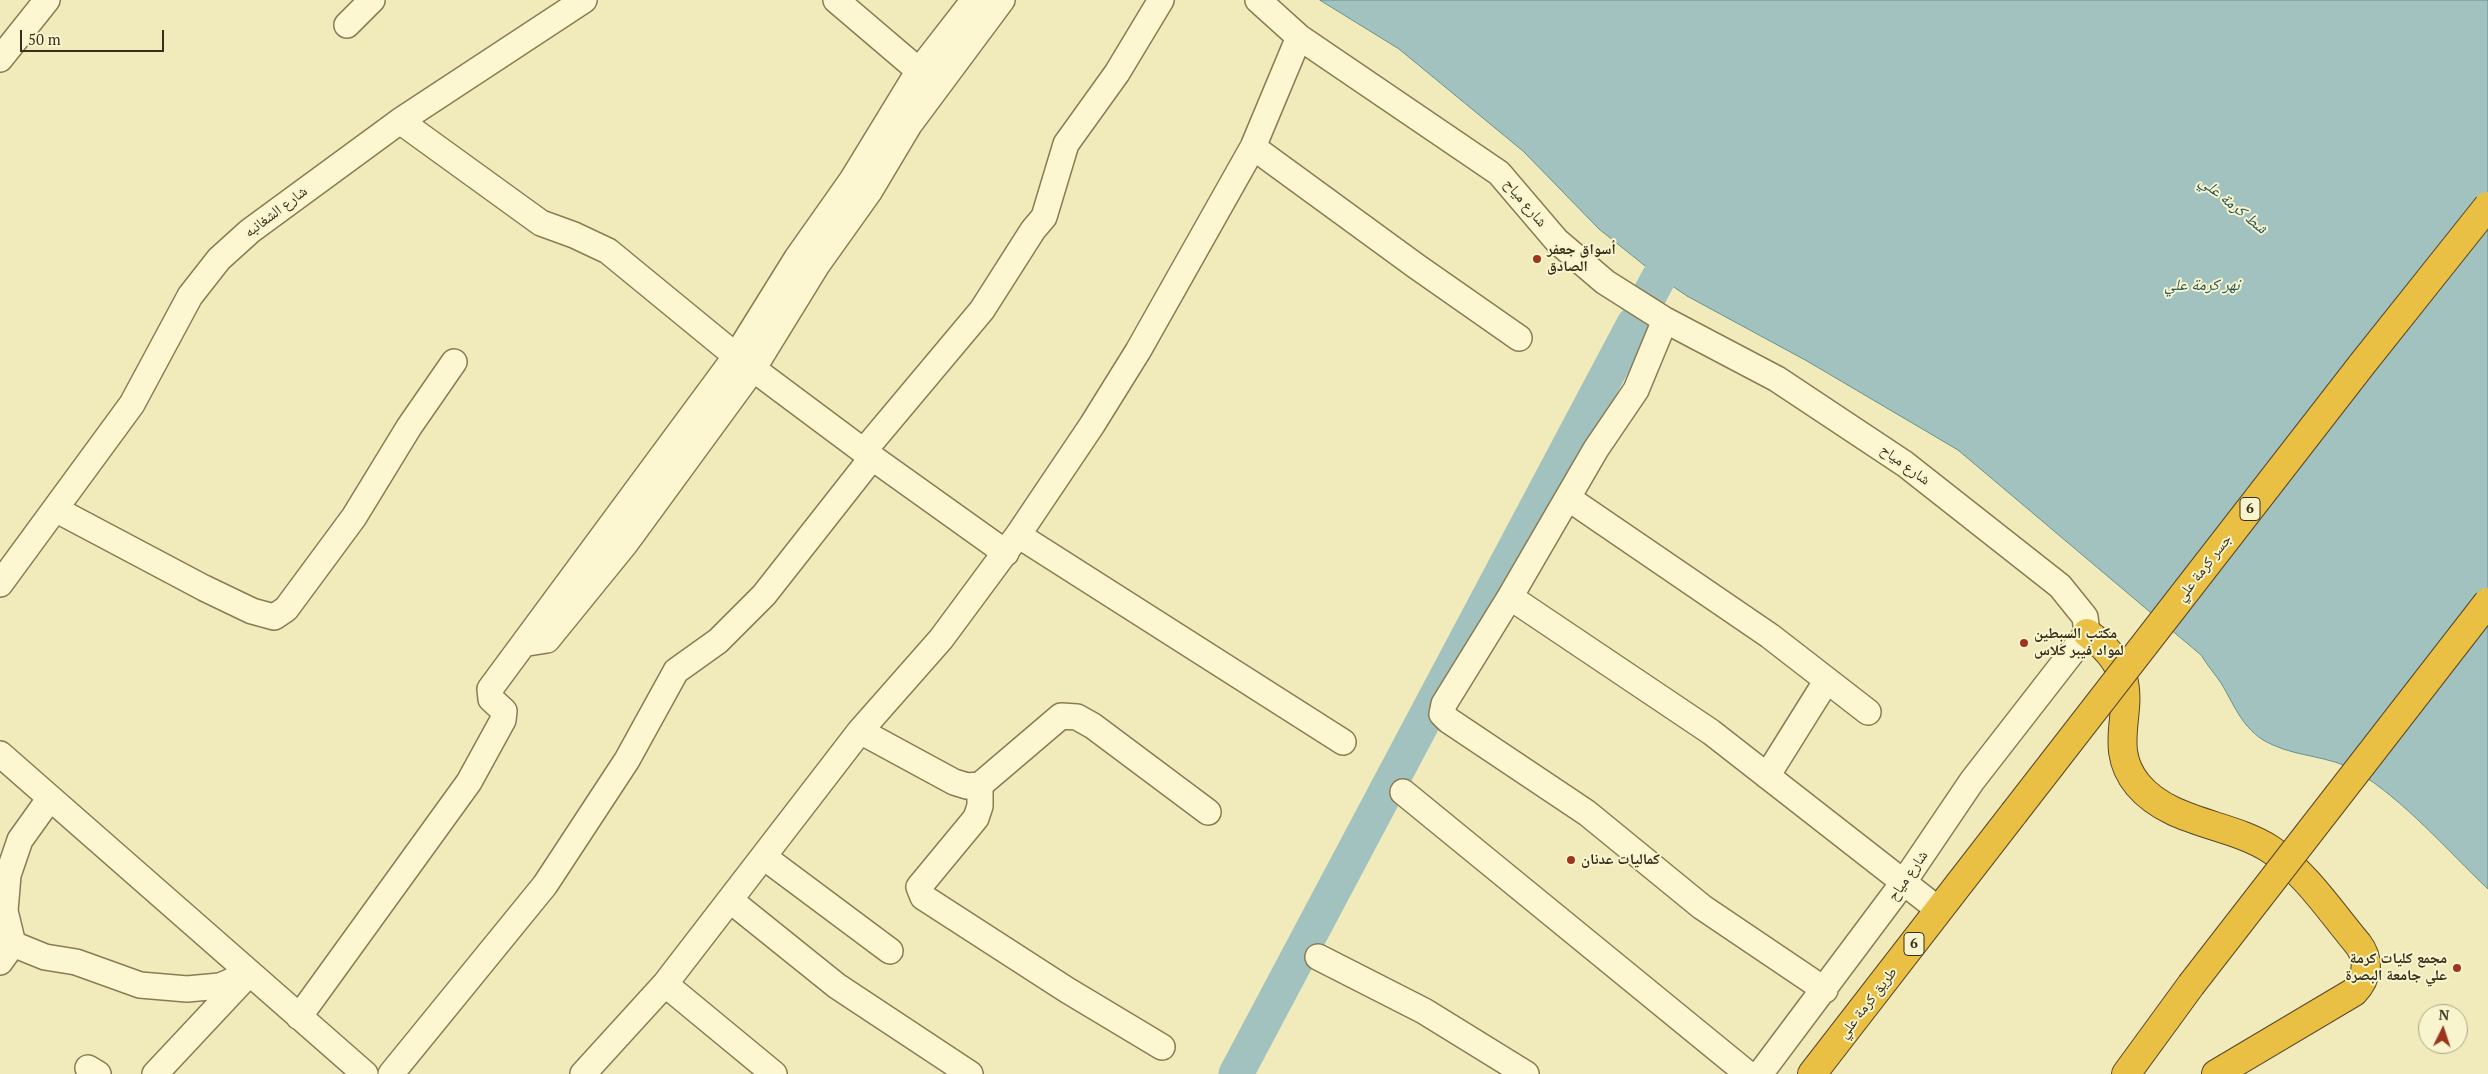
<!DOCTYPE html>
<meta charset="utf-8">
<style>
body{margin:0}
#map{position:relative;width:2488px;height:1074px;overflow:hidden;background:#f1ebbc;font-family:"PT Serif",serif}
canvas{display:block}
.north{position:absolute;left:2418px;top:1004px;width:50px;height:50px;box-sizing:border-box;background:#f8f4cd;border:1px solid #aba586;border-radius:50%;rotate:4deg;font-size:14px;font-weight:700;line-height:20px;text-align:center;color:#382e1b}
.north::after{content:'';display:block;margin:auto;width:18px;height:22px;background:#9e361f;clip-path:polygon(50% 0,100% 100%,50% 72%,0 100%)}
.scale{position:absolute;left:20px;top:30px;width:144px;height:22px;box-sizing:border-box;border:2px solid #382e1b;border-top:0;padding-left:6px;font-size:15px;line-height:18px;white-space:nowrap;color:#382e1b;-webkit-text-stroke:4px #f8f4cd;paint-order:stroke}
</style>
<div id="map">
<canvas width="2488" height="1074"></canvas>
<div class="north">N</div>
<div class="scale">50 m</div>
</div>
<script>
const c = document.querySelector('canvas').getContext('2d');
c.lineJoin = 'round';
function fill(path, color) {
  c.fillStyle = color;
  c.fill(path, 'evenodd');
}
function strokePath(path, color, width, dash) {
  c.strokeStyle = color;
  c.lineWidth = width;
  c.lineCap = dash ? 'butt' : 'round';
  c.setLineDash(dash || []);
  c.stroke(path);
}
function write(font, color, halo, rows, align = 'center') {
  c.font = font + ' "PT Serif","Noto Naskh Arabic",serif';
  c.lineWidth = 4;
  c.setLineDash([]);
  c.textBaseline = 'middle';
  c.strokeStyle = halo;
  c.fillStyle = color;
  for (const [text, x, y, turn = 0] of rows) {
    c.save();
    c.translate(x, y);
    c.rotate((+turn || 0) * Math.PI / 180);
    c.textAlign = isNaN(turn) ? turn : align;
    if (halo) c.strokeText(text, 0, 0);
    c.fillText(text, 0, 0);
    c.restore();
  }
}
const water = new Path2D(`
 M1320,0H2488V889C2448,851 2403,799 2356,771C2330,756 2299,757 2273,745C2244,733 2236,708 2221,683C2215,674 2207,665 2201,655L1958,450L1807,361L1687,296L1659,277L1599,229L1523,151L1399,49Z`);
const river = new Path2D(`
 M1650,294L1659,277
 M1236,1074L1634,324`);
const minor = new Path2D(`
 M836,0L931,81
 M974,0L918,72L852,180L797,258L736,356L866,453L1006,553
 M1258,0L1299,37L1499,173L1557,241L1605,282L1665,320L1777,379L1905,464L2060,586L2085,617L2087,633L1972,781L1903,883L1760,1074
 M347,25L372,0
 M0,59L47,0
 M1253,147L1416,266L1519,338
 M1665,320L1636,390L1596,449L1510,597L1444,704L1442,714L1448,720L1587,813L1702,907L1825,990
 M1568,498L1770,636L1868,712
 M55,509L204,588L252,611L274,617L286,609L354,517L409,427L454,362
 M1018,535L1343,742
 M0,584L132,404L190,296L219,259L250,231L400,121L584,0
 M1510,597L1711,732L1939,910
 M528,643L547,640L625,544L753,369L817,265L869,192L909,125L1002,0
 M860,731L954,782L967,786L980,785L1061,716L1077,717L1093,726L1208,812
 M0,754L365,1074
 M1767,776L1827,680
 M980,785V806L976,818L919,887L923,897L1067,990L1162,1047
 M1403,792L1748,1074
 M764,857L890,951
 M730,900L837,986L970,1074
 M13,944L45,957L76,962L140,985L187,989L220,986L250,973
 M1318,957L1424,1011L1526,1074
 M0,962L13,944L5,911L8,875L20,840L50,798
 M665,984L774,1074
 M299,1017L469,782L503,720L504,711L491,699L490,689L736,356L608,251L574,235L541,223L400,121
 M88,1068L98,1074
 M155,1074L244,979
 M391,1074L545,885L627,760L676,671L718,641L764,595L867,464L866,453L868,446L982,310L1033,230L1044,217L1066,144L1117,73L1161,0
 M583,1074L665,984L860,731L941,639L1018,535L1092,425L1138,351L1253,147L1299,37`);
const highway = new Path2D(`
 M2087,633C2163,687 2095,733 2138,785C2171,824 2230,823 2270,849C2305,872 2331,912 2358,944C2370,960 2368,977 2354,992L2216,1074
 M1812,1074L2014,813
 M2126,1074L2191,985`);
const highwayBridge = new Path2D(`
 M2014,813L2363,363L2488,206
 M2191,985L2488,602`);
const markers = [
 [1537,259,5,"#9e361f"],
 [2024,643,5,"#9e361f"],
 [1571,860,5,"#9e361f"],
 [2457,968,5,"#9e361f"]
];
const shields = [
 [2250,509,20],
 [1914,944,20]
];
const shieldNames = [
 ["6",2250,509],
 ["6",1914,944]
];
const streetNames = [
 ["شارع مياح",1525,203,50],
 ["شارع الشغانبه",276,212,-37],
 ["شارع مياح",1905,465,36],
 ["جسر كرمة علي",2204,568,-52],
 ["شارع مياح",1908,876,-55],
 ["طريق كرمة علي",1868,1003,-52]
];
const poiNames = [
 ["أسواق جعفر",1547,250],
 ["الصادق",1547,267],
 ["مكتب السبطين",2034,634],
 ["لمواد فيبر كلاس",2034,651],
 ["كماليات عدنان",1581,860],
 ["مجمع كليات كرمة",2447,959,"right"],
 ["علي جامعة البصرة",2447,976,"right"]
];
const waterNames = [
 ["شط كرمة علي",2233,205,39],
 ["نهر كرمة علي",2202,285]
];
fill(water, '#a1c2be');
strokePath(water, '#67908e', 1);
strokePath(river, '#a1c2be', 35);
strokePath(minor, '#8a7b54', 28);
strokePath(highway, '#574729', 30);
strokePath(minor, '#fcf7d0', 25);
strokePath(highway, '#e9bf44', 28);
strokePath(highwayBridge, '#574729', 30, []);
strokePath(highwayBridge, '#e9bf44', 28);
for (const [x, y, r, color] of markers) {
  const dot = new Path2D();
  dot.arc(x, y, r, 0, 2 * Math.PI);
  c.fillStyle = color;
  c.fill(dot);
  strokePath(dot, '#f8f4cd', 2);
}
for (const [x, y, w] of shields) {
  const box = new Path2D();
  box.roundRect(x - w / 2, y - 11.5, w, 23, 4);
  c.fillStyle = '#f8f4cd';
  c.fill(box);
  strokePath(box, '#382e1b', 1);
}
write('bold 14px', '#382e1b', null, shieldNames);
write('15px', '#382e1b', '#f8f4cd', streetNames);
write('bold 15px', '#382e1b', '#f8f4cd', poiNames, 'left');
write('italic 16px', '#28545a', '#f8f4cd', waterNames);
</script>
